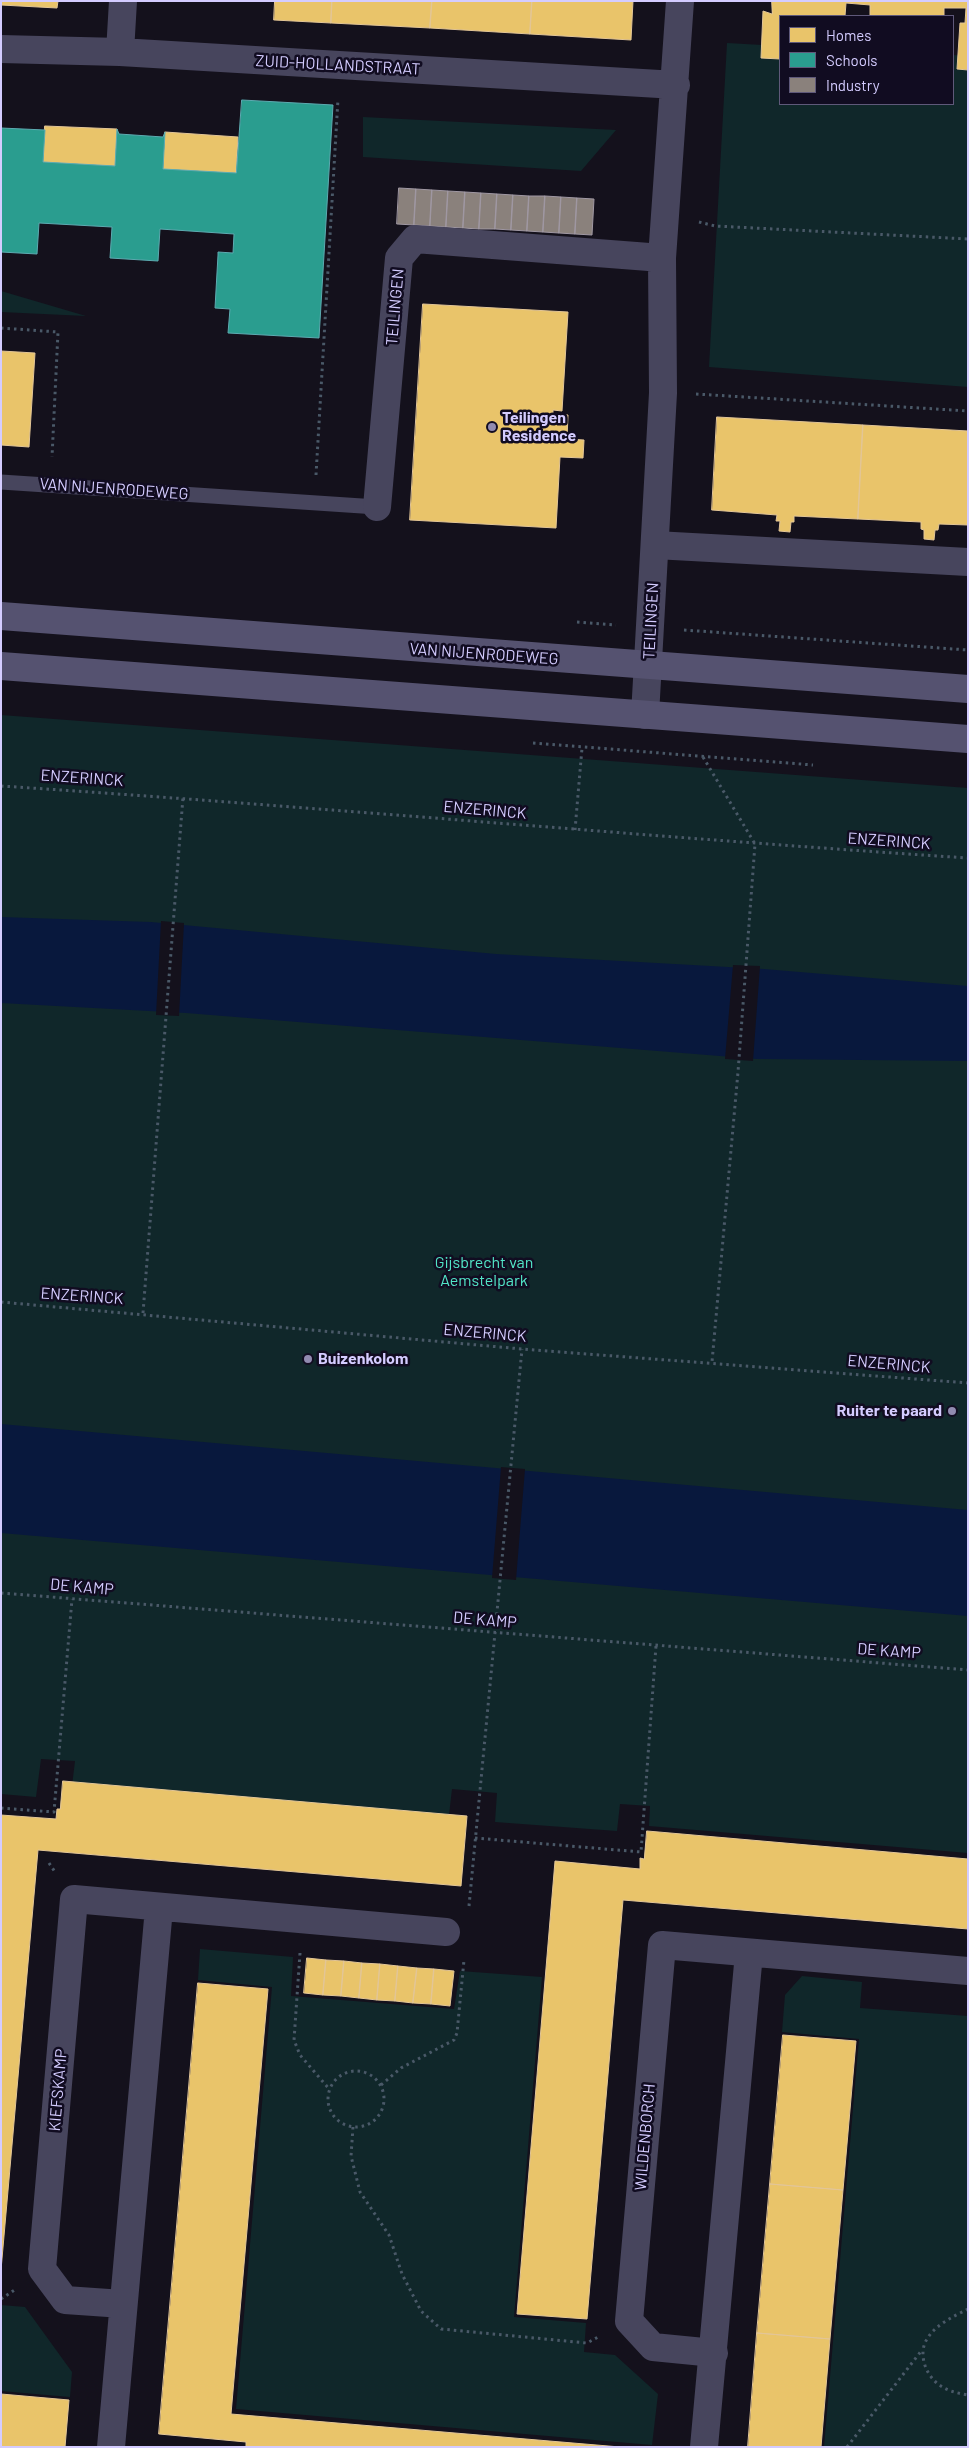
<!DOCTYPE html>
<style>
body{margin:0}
#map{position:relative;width:969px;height:2448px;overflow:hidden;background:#14111c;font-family:Barlow,sans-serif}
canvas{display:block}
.frame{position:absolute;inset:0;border:2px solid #d4ccff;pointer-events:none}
.legend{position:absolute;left:779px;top:15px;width:175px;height:90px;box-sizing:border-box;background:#110c21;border:1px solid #5f597a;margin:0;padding:6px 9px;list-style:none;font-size:15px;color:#d4ccff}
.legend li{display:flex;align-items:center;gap:10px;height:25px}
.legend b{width:25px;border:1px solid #5f597a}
</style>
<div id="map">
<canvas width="969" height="2448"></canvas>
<div class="frame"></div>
<ul class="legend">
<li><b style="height:14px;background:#e9c46a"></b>Homes</li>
<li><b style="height:14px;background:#2a9d8f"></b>Schools</li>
<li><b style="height:14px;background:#8a817c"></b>Industry</li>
</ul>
</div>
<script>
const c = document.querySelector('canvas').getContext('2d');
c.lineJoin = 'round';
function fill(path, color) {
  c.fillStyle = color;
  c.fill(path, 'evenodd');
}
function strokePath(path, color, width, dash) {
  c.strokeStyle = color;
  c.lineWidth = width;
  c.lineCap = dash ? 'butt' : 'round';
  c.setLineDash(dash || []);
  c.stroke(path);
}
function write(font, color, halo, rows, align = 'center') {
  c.font = font + ' Barlow,sans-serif';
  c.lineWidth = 5;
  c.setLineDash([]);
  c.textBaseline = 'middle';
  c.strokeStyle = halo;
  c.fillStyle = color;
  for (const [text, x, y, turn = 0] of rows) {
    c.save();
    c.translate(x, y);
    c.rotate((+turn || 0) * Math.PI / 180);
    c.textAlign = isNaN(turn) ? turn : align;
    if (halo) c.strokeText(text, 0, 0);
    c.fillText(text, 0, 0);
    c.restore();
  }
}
const green = new Path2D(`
 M727,43L780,46V104H953V55L968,56V387L709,367Z
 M363,117L616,130L581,171L363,157Z
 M1,291L86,316L1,312Z
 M1,715L968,788V1853L649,1826L650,1806L620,1804L617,1831L495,1822L497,1793L452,1789L449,1815L72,1786L75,1761L41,1759L36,1797L1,1794Z
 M200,1949L293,1957L291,1996L454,2009L460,1971L542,1977L514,2317L586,2323L584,2352L615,2355L658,2394L652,2445L236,2409L272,1987L198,1980Z
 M802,1976L862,1982L860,2008L968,2016V2447H824L859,2039L782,2032L785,1995Z
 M1,2305L25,2307L72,2372L70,2397L1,2391Z`);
const water = new Path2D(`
 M1,917L151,922L496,954L764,969L968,986V1061L757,1059L186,1013L1,1003Z
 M1,1424L968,1510V1616L1,1533Z`);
const pier = new Path2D(`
 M161,921L184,923L179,1016L156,1015Z
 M733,965L760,966L753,1061L725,1059Z
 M501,1467L525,1469L516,1580L492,1578Z`);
const homes = new Path2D(`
 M1,1H58L57,8L1,5Z
 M275,1H332L331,23L274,20Z
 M332,1H432L430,28L331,23Z
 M432,1H532L530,34L430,28Z
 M532,1H633L631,40L530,34Z
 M772,1H968V70L957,69L960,23H965L966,8H944V16H870V5L846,3L845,16H780V59L761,58L763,11L772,14Z
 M45,126L117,129L115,166L43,162Z
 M165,132L238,137L236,173L163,169Z
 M423,304L568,312L562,411L553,410V414L568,415L567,439L584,440L583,458L560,457L556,528L410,520Z
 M1,351L35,353L29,447L1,445Z
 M717,417L863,425L858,519L794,516V522H791L790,532L779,531L780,521H776L777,515L712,510Z
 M863,425L968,431V525L939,524L938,530H935L934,540L924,539V530L921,529V522L858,519Z
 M63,1781L467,1816L461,1886L38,1850L1,2270V1815L56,1819L57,1809H60Z
 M647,1831L968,1859V1929L623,1900L587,2319L517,2314L555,1861L640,1869V1858L644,1859Z
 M307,1958L326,1960L323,1995L304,1993Z
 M326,1960L344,1961L341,1996L323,1995Z
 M344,1961L362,1963L359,1998L341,1996Z
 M362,1963L380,1964L377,2000L359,1998Z
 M380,1964L398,1966L395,2001L377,2000Z
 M398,1966L417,1968L413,2003L395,2001Z
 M417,1968L434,1969L431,2004L413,2003Z
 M434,1969L454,1971L450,2006L431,2004Z
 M198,1983L268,1989L231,2414L620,2447H246V2442L159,2434Z
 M783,2035L856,2041L843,2190L770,2184Z
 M770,2184L843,2190L830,2339L757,2333Z
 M757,2333L830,2339L821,2447H748Z
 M1,2394L69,2400L65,2447H1Z`);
const schools = new Path2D(`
 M242,100L333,105L319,338L228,333L230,309L215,308L218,255V252L233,253L234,234L160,229L158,261L110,258L112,227L39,223L37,254L1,252V128L45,130L43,162L115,166L117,129L119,134L163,137L165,132L163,169L236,173Z`);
const industry = new Path2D(`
 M399,188L416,189L414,225L397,224Z
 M416,189L432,190L430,226L414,225Z
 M432,190L448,191L446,227L430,226Z
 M448,191L465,192L463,228L446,227Z
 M465,192L481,193L479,229L463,228Z
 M481,193L497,194L495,229H479Z
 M497,194L513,195L511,230L495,229Z
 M513,195L529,196L527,231L511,230Z
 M529,196H545L543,232L527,231Z
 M545,196L561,197L559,233L543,232Z
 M561,197L577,198L575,234L559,233Z
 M577,198L594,199L592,235L575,234Z`);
const path = new Path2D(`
 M699,222L715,226L968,239
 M1,328L58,332L52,457
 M696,394L968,411
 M316,475L338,99
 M577,622L616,625
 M684,630L968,650
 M533,743L813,765
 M703,757L755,844L738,1072L712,1362
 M1,786C324,807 645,837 968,858
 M575,830L582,748
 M1,1302L522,1349L968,1383
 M143,1313L183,797
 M1,1593L968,1670
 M1,1808L54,1812L72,1599
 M475,1838L641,1852L656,1646
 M49,1863L55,1872
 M469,1906L522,1349
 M300,1953L294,2040L300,2055L330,2090
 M328 2099a28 28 0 1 1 56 0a28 28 0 1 1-56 0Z
 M381,2085L401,2068L454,2040L457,2033L464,1960
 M353,2127L351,2156L360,2192L389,2235L402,2274L421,2311L441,2329L587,2343L600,2336
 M1,2299L16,2289
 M968,2309C954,2316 935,2325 927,2339C918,2353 925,2374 938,2384C947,2391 957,2393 968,2395
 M847,2447L922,2350`);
const service = new Path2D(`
 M1,482L377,507`);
const minor = new Path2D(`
 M1,49L120,52L676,85
 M120,52L123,1
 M377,507L399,258L415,239L662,258
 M655,545L968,562
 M645,715L663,393L662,258L680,1
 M123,2304L65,2300L42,2269L74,1899L446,1932
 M714,2353L653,2347L629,2321L662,1945L968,1971
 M111,2447L159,1908
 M704,2447L749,1953`);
const secondary = new Path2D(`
 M1,616L968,689
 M1,666L968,739`);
const markers = [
 [492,427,5,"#918bb0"],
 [308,1359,5,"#918bb0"],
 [952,1411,5,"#918bb0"]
];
const streetNames = [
 ["ZUID-HOLLANDSTRAAT",338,65,3],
 ["TEILINGEN",395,307,-85],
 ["VAN NIJENRODEWEG",114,489,4],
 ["TEILINGEN",651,621,-87],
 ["VAN NIJENRODEWEG",484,654,4],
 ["ENZERINCK",82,778,4],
 ["ENZERINCK",485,810,5],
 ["ENZERINCK",889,841,4],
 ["ENZERINCK",82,1296,4],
 ["ENZERINCK",485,1333,5],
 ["ENZERINCK",889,1364,5],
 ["DE KAMP",82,1587,5],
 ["DE KAMP",485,1620,5],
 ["DE KAMP",889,1651,4],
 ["KIEFSKAMP",58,2090,-85],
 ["WILDENBORCH",645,2137,-85]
];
const poiNames = [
 ["Teilingen",502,418],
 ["Residence",502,436],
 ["Buizenkolom",318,1359],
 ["Ruiter te paard",942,1411,"right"]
];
const parkNames = [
 ["Gijsbrecht van",484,1263],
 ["Aemstelpark",484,1281]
];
fill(green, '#10272a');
fill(water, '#08183d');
fill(pier, '#14111c');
fill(homes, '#e9c46a');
strokePath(homes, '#e3c697', 1);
fill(schools, '#2a9d8f');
strokePath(schools, '#5dabb1', 1);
fill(industry, '#8a817c');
strokePath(industry, '#a098a3', 1);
strokePath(path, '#4a5968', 3, [2.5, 4]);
strokePath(service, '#47455d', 15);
strokePath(minor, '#47455d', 28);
strokePath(secondary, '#555270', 28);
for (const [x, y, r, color] of markers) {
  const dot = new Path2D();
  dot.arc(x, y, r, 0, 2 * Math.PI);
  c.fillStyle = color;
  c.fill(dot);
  strokePath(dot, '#110c21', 2);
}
write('16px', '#d4ccff', '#110c21', streetNames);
write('bold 16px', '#d4ccff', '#110c21', poiNames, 'left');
write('16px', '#52e5c7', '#110c21', parkNames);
</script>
